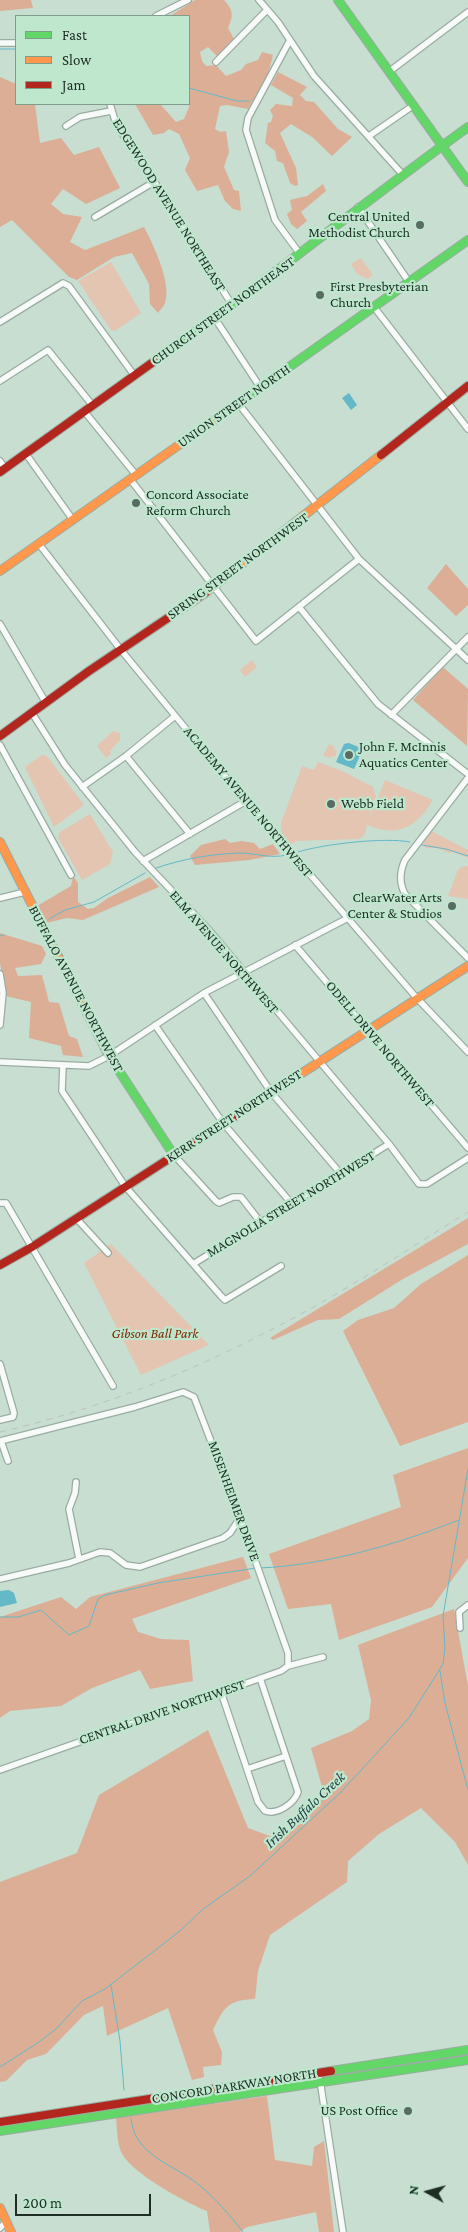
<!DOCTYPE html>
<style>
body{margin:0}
#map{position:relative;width:468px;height:2232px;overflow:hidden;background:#c7ded0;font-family:"Crimson Pro",serif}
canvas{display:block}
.legend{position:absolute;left:15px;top:15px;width:175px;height:90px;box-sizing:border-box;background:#bee7ce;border:1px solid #7e9d8a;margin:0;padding:6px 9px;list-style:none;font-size:15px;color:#1e2e25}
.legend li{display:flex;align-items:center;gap:10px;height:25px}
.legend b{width:25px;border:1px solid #7e9d8a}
.north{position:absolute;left:403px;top:2167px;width:50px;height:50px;-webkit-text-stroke:4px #bee7ce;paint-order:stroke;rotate:277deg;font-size:14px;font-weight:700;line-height:20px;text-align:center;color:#1e2e25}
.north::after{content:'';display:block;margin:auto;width:18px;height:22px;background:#1e2e25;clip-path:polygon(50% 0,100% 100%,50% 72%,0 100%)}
.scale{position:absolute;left:15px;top:2194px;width:136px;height:22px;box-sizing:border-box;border:2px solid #1e2e25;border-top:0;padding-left:6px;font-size:15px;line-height:18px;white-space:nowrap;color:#1e2e25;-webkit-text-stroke:4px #bee7ce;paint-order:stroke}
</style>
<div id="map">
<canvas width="468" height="2232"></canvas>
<ul class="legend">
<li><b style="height:6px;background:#63d668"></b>Fast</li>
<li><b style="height:6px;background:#ff974d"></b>Slow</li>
<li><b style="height:6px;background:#b3261e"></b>Jam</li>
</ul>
<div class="north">N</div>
<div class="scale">200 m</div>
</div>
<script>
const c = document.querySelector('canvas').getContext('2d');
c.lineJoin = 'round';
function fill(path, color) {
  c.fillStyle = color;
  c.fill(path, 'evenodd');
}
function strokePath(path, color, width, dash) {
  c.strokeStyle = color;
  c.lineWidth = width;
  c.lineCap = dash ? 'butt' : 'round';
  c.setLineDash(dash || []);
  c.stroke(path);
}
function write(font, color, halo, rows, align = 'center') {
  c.font = font + ' "Crimson Pro",serif';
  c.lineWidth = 4.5;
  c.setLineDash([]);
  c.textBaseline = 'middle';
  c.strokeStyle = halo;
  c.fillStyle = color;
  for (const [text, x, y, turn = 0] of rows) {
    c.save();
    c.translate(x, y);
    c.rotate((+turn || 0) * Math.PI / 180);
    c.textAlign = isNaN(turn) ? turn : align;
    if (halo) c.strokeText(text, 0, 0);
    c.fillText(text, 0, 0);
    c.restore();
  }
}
const green = new Path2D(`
 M361,258L373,275L368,279L357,274L351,264Z
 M111,262L141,313L115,331L111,330L78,281Z
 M252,660L257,667L245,677L240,670Z
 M113,731L120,733V740L110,751L111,754L106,758L97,746Z
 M329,744L335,747L334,750L337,751L335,757L331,756L330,758L323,756Z
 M42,755L47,756L84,805L54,827L25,767Z
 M318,762L342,771L373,787L376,797L368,822L385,780L433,800C417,827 398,838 367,825L364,836L358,839L297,841L290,845L281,834V823L302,766L314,770Z
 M90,814L113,852L110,864L82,880L58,838L60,832Z
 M431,831L468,850V858L453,852L449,853L437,848H425L423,841Z
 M468,866V899L448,896L458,870L461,867Z
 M111,1244L209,1345L141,1375L84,1263Z`);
const forest = new Path2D(`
 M0,0H31L33,8L0,11Z
 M195,0H224C233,10 234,15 228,28L234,39L218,57L208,47L200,52L202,61L206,66L216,65L226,76L241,70L246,64L258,60L262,52L273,55L268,75L248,109L227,105L220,106L215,129L220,132L226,131L229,152L224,167L234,190L239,191L241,211L233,209L225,201L218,185L197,191L185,170L190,158L179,134L169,129L164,133L153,135L135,104H160L176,122L184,119L189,107V16H170Z
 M278,72L307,87L300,95L306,101L314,102L338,129L352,137L332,156L312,137L291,124L280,133L296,168L298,185L295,186L290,183L283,163L277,161L275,151L265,143L268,123L271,122L273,116L270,110L276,104L292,106L293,98L271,85Z
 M0,77L16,84V104H35L40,143L61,138L74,155L99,147L120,188L86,204L63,189L51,204L63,214L82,217L70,242L85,250L144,227C153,244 172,283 165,303C164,306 160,310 158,313L150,304L149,284L132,253L114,257L77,280L69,277L12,220L0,227Z
 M323,184L326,191L301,212L307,221L297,229L291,224L287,214L292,210L290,200L307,196Z
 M446,564L468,589V605L456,616L427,588Z
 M443,667L468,689L467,746L413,700Z
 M225,839L230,843L241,841L254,843L260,849L273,844L280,854L249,860L195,865L190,856L201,845Z
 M73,876L78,883V902L88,909L94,908L108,898L150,877L159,887L83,920L67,918L46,923L37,906L71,886Z
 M0,933L42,946L46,954L41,964L15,968L18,976L42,975L49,1002L59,1003L69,1036L77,1039L83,1057L63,1055L61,1046L29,1038L31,1002L6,996L0,963Z
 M468,1218V1244L403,1279L339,1319L318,1320L273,1340L270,1338Z
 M468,1255V1422L400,1446L343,1331L358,1320L394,1308L421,1284Z
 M468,1448V1558L432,1607L339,1640L331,1604L288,1609L269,1554L401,1507L393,1475Z
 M243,1557L251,1578L132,1619L138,1632L161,1639L189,1640L193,1681L150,1689L140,1670L92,1688L61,1706L10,1711L0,1718V1617L61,1597L76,1609L90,1597Z
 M454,1609L468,1686V1865L455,1842L421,1808L379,1834L348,1861L347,1882L270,1935L258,1971L255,1999C228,2000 224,2007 213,2030L222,2052L221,2065L203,2067L204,2077L192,2080L168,2008L107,2036L103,2006L84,2015L46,2054L27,2060L6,2081L0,2082V1882L77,1853L99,1795L208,1730L248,1828L278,1839L324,1794L311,1748L352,1731L369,1719L371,1700L358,1645Z
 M267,2096L275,2160L312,2166L314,2147L324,2141L334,2232H319L316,2212L247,2227L240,2232H210L207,2211C187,2203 126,2171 120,2149C117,2140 117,2128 116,2118Z`);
const water = new Path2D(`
 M349,393L357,405L351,410L342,398Z
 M349,743L363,749L354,769L336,762L344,744Z
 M9,1590L14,1593L17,1603L0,1607V1591Z`);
const stream = new Path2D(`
 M0,49H16
 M189,88L237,101H249
 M422,845L446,849L468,856
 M298,852C323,844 385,837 410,842
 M156,868C183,859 211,854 239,853C259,853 266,859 288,855
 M49,919L65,910L94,902L145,873
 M0,936L4,935
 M260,1568C327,1565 398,1544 459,1520
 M0,1617H18L41,1610L69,1635L89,1626L98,1599L105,1595L158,1583L256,1568
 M440,1671L445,1703L468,1790
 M111,1985L120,2041L124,2090
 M0,2067L39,2042L56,2029L82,2001L105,1989L180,1931L203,1909L250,1876L340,1793L409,1718L443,1664L445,1648L443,1616L468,1469
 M131,2119C135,2156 173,2164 198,2184C214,2197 230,2215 243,2232`);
const street = new Path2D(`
 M259,0L278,22L314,76L403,175
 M156,16L188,0
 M290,40L248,118L246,130L275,220L300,254
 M0,43H16
 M216,62L267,10
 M390,71L468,12
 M110,104L116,124L175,213L232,305
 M66,126L80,117L111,111
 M369,136L414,105
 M358,207L409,282
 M95,217L154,182
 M374,307L468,429
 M214,317L260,387
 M0,322L63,283L69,286L134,375
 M0,381L48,350L93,406
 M238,403L359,559L468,660
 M84,411L136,475
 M26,454L73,520
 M0,461L5,468
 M130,479L256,641L359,559
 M39,544L121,650L224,775L415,996L468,1052
 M299,607L378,704L468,774
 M0,624L46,703
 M32,713L65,765L135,852L209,930L389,1144L419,1184H427L468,1158
 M391,715L468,637
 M0,745L71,875
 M126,756L190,834
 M468,778L405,860C400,871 399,883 405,894L468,958
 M82,787L126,756L175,716
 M143,861L246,801
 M0,898L25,892
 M295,945L468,1148
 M0,974L3,993L0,1025
 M204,993L271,1092L341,1174
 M155,1025L223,1123L292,1204
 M0,1062L89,1066L109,1056L204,993L348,918
 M63,1065L62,1091L125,1186L221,1296L225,1300L281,1266
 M173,1154L216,1201L219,1203L233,1197H241L261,1223
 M0,1203H6L113,1386
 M76,1218L108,1253
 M193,1264L389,1144
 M0,1364L14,1413L13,1417L0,1420
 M0,1441L135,1407L183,1392L194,1397L238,1512L288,1653V1666
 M1,1441L8,1461
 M76,1482L75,1493L69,1509L79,1559
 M0,1579L69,1563L100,1552L110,1553L126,1565L140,1567L223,1538L230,1533L240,1518
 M460,1628L459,1612L468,1605
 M221,1692L258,1802L265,1811C277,1815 294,1804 298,1792L260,1678
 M247,1769L286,1756
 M0,1770L281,1671L288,1666L323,1657
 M320,2080L343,2232
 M0,2228L6,2222`);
const fast = new Path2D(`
 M338,0L468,182
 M181,342C278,272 371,197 468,127
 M220,416L468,240
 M108,1054L173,1154
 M331,2071L468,2050
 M0,2131L468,2060`);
const slow = new Path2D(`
 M0,571L220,416
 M205,593L381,455
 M0,842L108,1054
 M254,1104L468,966
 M0,2208L11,2232`);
const jam = new Path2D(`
 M381,455L468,386
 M0,472L181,342
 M0,736L89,671L205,593
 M0,1265L32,1247L254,1104
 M0,2122L331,2071`);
const rail = new Path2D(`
 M0,1432C100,1409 196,1370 286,1322C349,1289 408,1249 468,1212`);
const markers = [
 [420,225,5,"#596c61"],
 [320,295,5,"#596c61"],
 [136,503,5,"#596c61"],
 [349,755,5,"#596c61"],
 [331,804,5,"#596c61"],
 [452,906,5,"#596c61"],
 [408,2111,5,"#596c61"]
];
const streetNames = [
 ["EDGEWOOD AVENUE NORTHEAST",169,205,58],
 ["CHURCH STREET NORTHEAST",223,311,-36],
 ["UNION STREET NORTH",234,406,-35],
 ["SPRING STREET NORTHWEST",238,566,-36],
 ["ACADEMY AVENUE NORTHWEST",248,802,50],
 ["ELM AVENUE NORTHWEST",224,952,49],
 ["BUFFALO AVENUE NORTHWEST",76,989,62],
 ["ODELL DRIVE NORTHWEST",380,1044,50],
 ["KERR STREET NORTHWEST",234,1116,-33],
 ["MAGNOLIA STREET NORTHWEST",291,1204,-31],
 ["MISENHEIMER DRIVE",234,1501,70],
 ["CENTRAL DRIVE NORTHWEST",162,1712,-19],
 ["CONCORD PARKWAY NORTH",234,2086,-9]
];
const poiNames = [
 ["Central United",410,217,"right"],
 ["Methodist Church",410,233,"right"],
 ["First Presbyterian",330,287],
 ["Church",330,303],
 ["Concord Associate",146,495],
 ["Reform Church",146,511],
 ["John F. McInnis",359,747],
 ["Aquatics Center",359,763],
 ["Webb Field",341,804],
 ["ClearWater Arts",442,898,"right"],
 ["Center & Studios",442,914,"right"],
 ["US Post Office",398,2111,"right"]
];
const parkNames = [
 ["Gibson Ball Park",155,1334]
];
const waterNames = [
 ["Irish Buffalo Creek",305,1810,-43]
];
fill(green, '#e4c5b2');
fill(forest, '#dcae96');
fill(water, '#63b9c8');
strokePath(stream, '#63b9c8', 1);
strokePath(street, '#9aaca2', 8);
strokePath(fast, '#9aaca2', 10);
strokePath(slow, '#9aaca2', 10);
strokePath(jam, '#9aaca2', 10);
strokePath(street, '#f7faf8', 5.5);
strokePath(fast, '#63d668', 8);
strokePath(slow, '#ff974d', 8);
strokePath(jam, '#b3261e', 8);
strokePath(rail, '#bbc1bd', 1, [6, 6]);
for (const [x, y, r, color] of markers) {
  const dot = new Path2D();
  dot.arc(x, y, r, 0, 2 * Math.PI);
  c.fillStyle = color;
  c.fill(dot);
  strokePath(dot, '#bee7ce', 2);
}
write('14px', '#1e2e25', '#bee7ce', streetNames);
write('14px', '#1e2e25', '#bee7ce', poiNames, 'left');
write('italic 14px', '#812703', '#bee7ce', parkNames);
write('italic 15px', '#233b42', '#bee7ce', waterNames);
</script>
